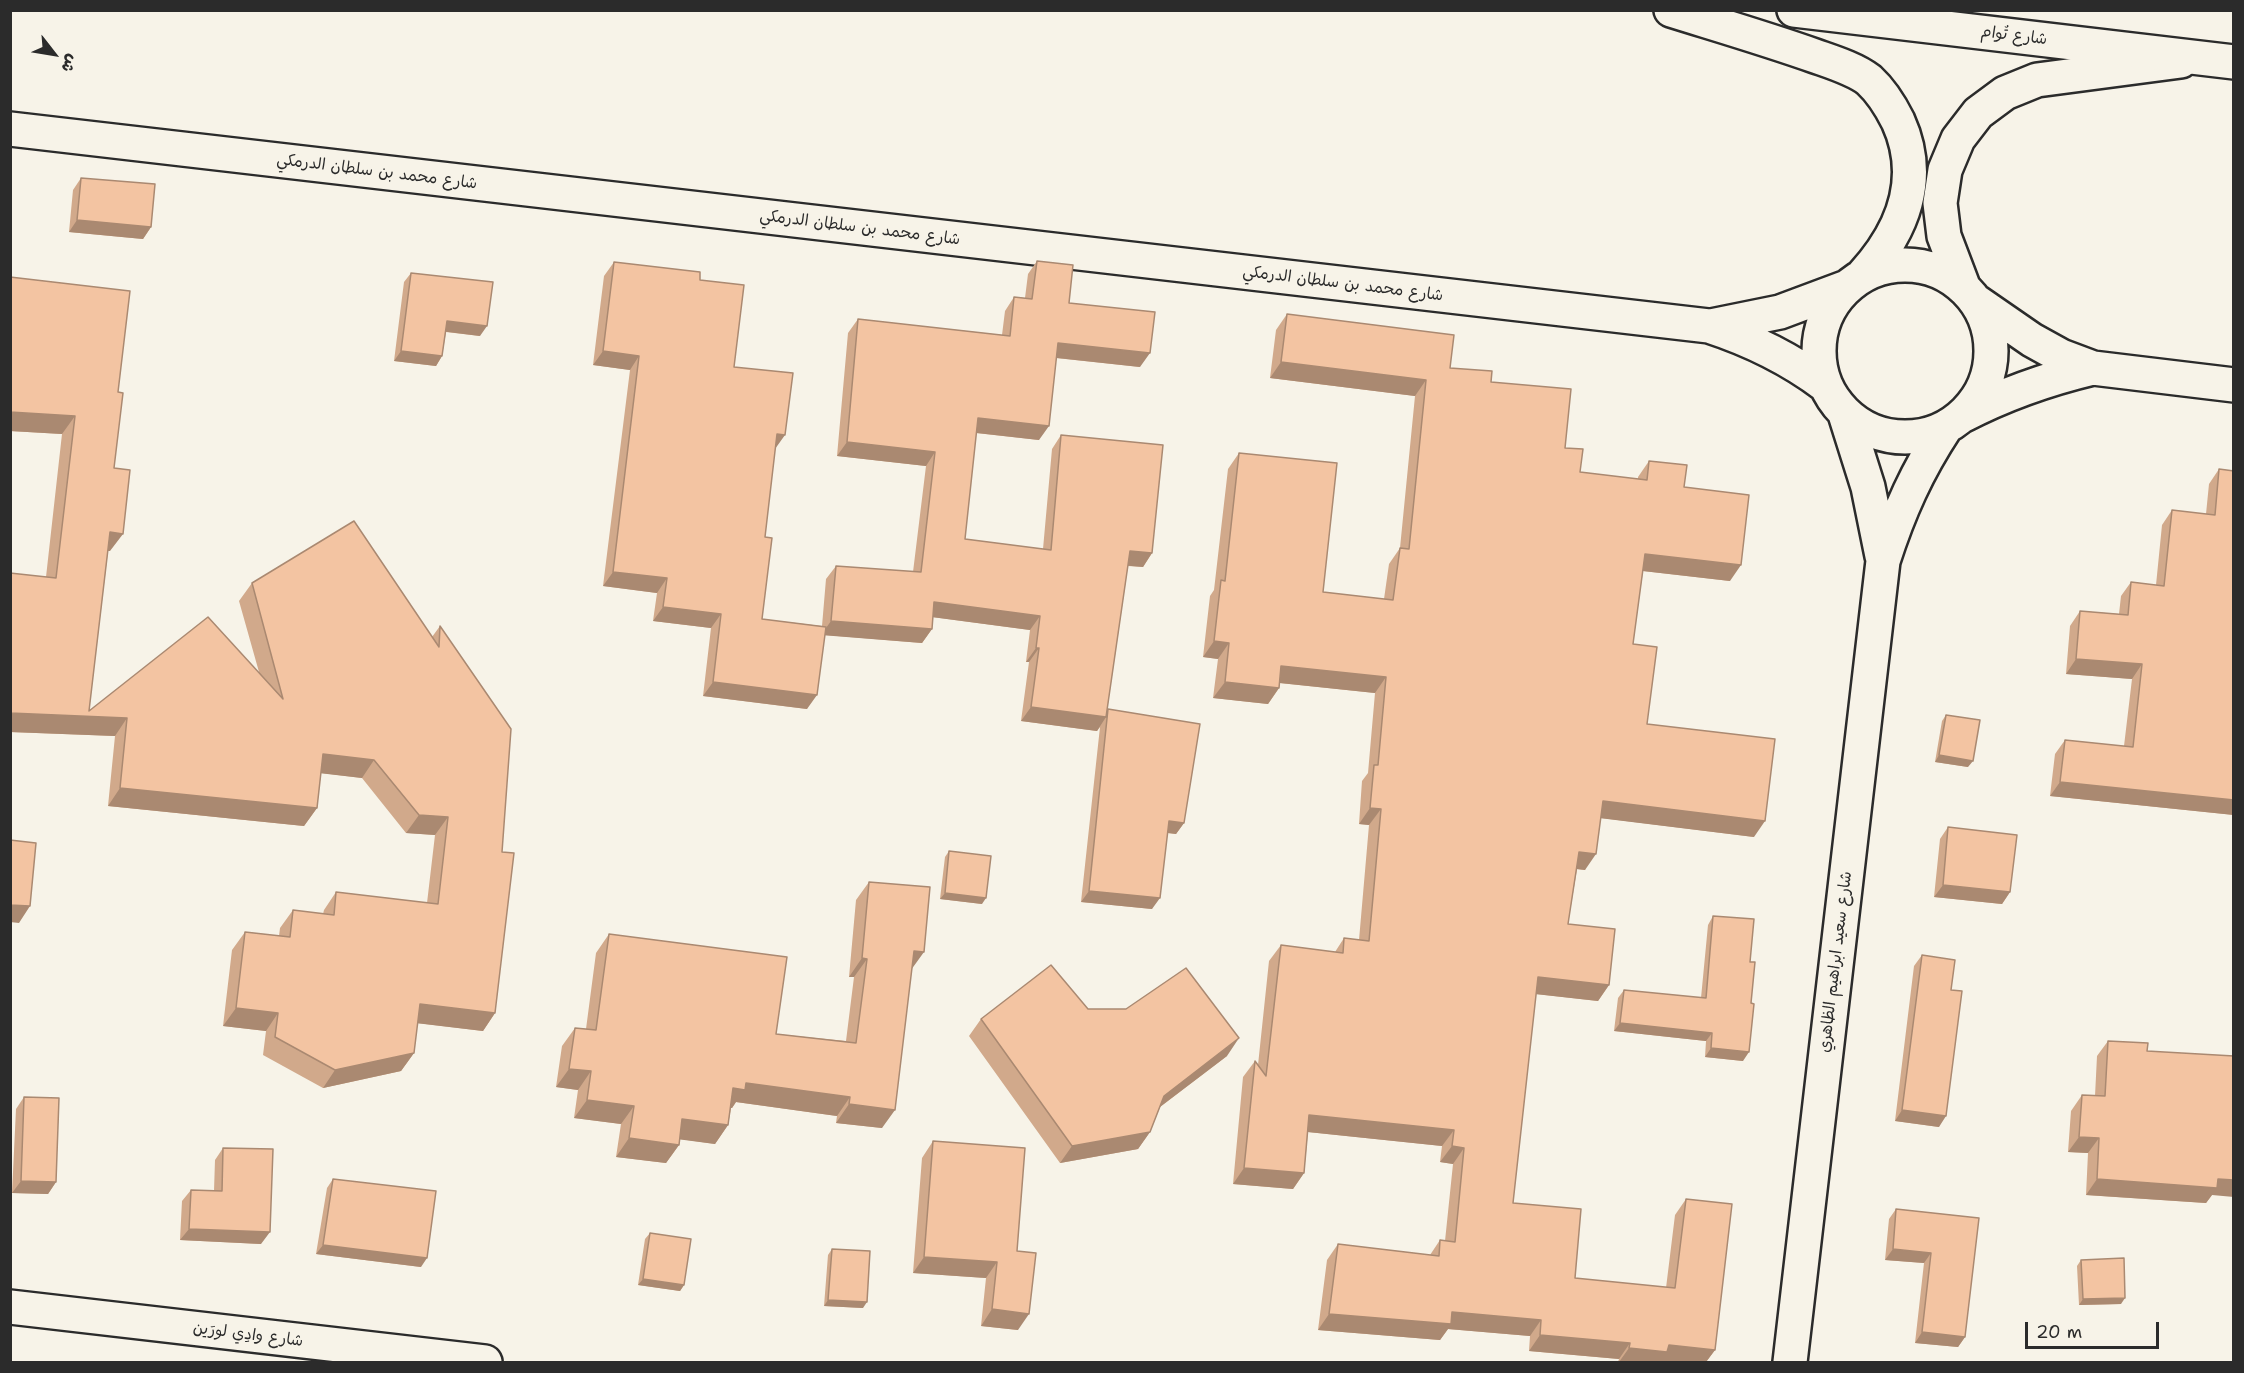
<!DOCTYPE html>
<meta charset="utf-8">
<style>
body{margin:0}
#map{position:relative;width:2244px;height:1373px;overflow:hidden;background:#f7f3e8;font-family:"Shantell Sans","Playpen Sans Arabic",sans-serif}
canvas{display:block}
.frame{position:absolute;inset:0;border:12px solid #2b2b2b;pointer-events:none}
.north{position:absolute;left:24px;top:24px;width:60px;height:60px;-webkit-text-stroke:4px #f7f3e8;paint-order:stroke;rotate:121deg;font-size:16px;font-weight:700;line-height:24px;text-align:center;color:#2b2b2b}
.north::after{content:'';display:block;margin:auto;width:21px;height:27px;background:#2b2b2b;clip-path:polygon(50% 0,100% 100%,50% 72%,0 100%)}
.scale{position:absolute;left:2025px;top:1322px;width:134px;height:27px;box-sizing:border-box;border:3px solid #2b2b2b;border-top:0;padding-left:8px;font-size:18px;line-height:21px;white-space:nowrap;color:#2b2b2b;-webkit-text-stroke:4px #f7f3e8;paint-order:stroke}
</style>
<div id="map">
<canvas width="2244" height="1373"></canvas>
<div class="frame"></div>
<div class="north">ش</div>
<div class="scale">20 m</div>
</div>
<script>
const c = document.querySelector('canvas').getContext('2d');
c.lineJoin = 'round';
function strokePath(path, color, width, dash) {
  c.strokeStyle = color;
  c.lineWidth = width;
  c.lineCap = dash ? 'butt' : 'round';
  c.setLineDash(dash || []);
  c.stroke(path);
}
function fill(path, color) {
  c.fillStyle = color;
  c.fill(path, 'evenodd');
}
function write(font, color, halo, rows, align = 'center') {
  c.font = font + ' "Shantell Sans","Playpen Sans Arabic",sans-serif';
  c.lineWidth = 4.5;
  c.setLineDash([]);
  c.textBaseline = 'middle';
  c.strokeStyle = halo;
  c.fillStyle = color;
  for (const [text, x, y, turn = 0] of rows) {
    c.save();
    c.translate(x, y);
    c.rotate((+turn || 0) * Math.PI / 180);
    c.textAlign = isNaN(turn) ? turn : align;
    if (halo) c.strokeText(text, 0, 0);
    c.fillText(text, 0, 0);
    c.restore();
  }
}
const minor = new Path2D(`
 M1671,10C1719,25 1767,39 1815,56C1832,62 1855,69 1869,80C1881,91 1891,107 1898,121C1924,178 1903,231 1863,275
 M10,129L1709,326C1752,340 1789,358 1825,385
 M1819 351a86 86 0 1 1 172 0a86 86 0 1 1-172 0Z
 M1963,286L1944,236L1940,203L1945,170L1958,139L1978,113L2005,93L2037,80L2181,61
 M1977,302L2032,340L2061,356L2093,368L2234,385
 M1711,326L1780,312L1847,287
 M1845,414L1868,487L1882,556
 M1962,416C2004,394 2047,379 2093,368
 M10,1307L485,1362
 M1790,1362L1883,561C1899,511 1917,471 1946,427`);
const major = new Path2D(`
 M1794,10L2234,62`);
const wall = new Path2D(`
 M81,178L151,227L143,239L69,232L73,190Z
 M1037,261L1069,303L1140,367L1056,358L1039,440L976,433L965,539L1043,549L1052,449L1061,435L1152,553L1143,567L1128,566L1107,711L1184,823L1176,834L1167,833L1152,909L1081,902L1100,727L1097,731L1021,721L1029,662H1026L1030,630L932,617V629L922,643L825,635L807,709L703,696L711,628L653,621L657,593L603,586L630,370L593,365L604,276L614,262L700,280L734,367L775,449L765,537L762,619L822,626L826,579L836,566L913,572L926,466L837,456L848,333L858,319L1002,335L1005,311L1014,297L1025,298L1028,274Z
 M411,273L480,336L446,332L442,356L436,366L394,361L404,282Z
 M1287,314L1450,368L1491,382L1565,448L1580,472L1638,479V477L1649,461L1684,487L1730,581L1643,571L1633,644L1647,724L1754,837L1601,818L1585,870L1577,869L1568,924L1609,985L1598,1001L1536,994L1513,1203L1575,1278L1666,1288L1675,1215L1686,1199L1715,1350L1706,1362H1675L1661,1361L1660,1362H1618L1619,1359L1529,1351L1530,1336L1448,1329L1440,1340L1318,1330L1327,1260L1338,1244L1430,1255L1440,1240L1445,1241L1453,1164L1440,1162L1442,1146L1308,1132L1304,1173L1293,1189L1233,1184L1243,1077L1255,1061L1258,1065L1269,961L1281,945L1335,952L1344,938L1359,940L1369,825L1359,824L1362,781L1368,773L1375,693L1280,683L1279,688L1268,704L1213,698L1218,659L1203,657L1210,596L1214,590L1228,469L1239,453L1323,592L1384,599L1389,564L1400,548L1415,396L1270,378L1276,330Z
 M118,392L110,551H108L89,711L259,672L239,601L252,583L432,637L440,626L502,852L495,1013L483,1031L417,1023L414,1053L401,1071L323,1088L263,1055L266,1031L223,1026L232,950L245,932L279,936L280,928L293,910L323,914L324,910L336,892L427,903L435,835L406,833L362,778L321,773L317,808L304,826L108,806L115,736L10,732L46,577L62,434L10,431Z
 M2219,469L2234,471V815L2050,796L2055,754L2065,740L2124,746L2132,679L2066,674L2070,626L2080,611L2119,614L2121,596L2131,582L2156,585L2162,525L2172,510L2206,514L2209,484Z
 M1946,715L1968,767L1935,762L1942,721Z
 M1948,827L2010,892L2002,904L1934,897L1940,839Z
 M949,851L982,904L940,899L945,857Z
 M869,882L912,969L882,1128L836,1123L837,1116L736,1102L732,1108H731L728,1125L715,1144L680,1139L679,1145L666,1163L616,1157L621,1124L574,1118L578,1090L556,1087L562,1046L575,1028L586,1029L596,953L609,934L776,1034L846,1041L854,977H849L856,900Z
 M1713,916L1750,962L1743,1061L1705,1057L1706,1041L1614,1031L1618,998L1624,990L1701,998L1708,925Z
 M1922,955L1951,990L1939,1127L1895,1121L1914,966Z
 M1088,1009L1227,1056L1160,1107L1150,1132L1138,1149L1060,1163L969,1036L981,1019Z
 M2108,1041L2212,1195L2206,1203L2086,1195L2088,1153L2068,1152L2071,1111L2082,1095L2095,1096L2097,1056Z
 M24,1097L56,1182L48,1194L12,1193L16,1109Z
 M933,1141L1017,1251L1018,1330L981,1326L986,1278L913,1273L922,1158Z
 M223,1148L261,1244L180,1240L182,1201L191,1190L214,1191L215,1160Z
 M333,1179L421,1267L316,1254L327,1188Z
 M1896,1209L1979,1218L1965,1337L1958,1347L1915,1343L1924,1263L1885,1260L1889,1219Z
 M650,1233L684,1285L680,1291L638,1285L645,1239Z
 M832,1249L863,1308L824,1306L828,1255Z
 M2081,1260L2121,1304L2079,1305L2077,1266Z`);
const shadedWall = new Path2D(`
 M77,220L151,227L143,239L69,232Z
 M447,321L487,326L480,336L440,331Z
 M1058,343L1150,353L1140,367L1048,357Z
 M401,351L442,356L436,366L394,361Z
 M603,351L639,356L630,370L593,365Z
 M1281,362L1426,380L1415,396L1270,378Z
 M10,412L75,416L62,434L10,431Z
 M978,418L1049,426L1039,440L968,432Z
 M777,434L785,435L775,449Z
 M847,442L935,452L926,466L837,456Z
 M110,532L123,534L110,551L98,550Z
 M1130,551L1152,553L1143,567L1120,565Z
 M1645,554L1741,565L1730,581L1634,570Z
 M613,572L667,578L657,593L603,586Z
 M934,602L1040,616L1030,630L924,616Z
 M663,607L721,614L711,628L653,621Z
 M831,621L932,629L922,643L821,635Z
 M1214,641L1229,643L1218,659L1203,657Z
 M1036,648H1039L1029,662H1026Z
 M2076,659L2142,664L2132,679L2066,674Z
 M1281,666L1386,677L1375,693L1270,682Z
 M713,682L817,695L807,709L703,696Z
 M1225,682L1279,688L1268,704L1213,698Z
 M1031,707L1106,717L1097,731L1021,721Z
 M10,713L127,718L115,736L10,732Z
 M323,754L374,760L362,778L310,772Z
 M1939,755L1973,761L1968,767L1935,762Z
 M2060,782L2234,800V815L2050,796Z
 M120,788L317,808L304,826L108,806Z
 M1603,801L1765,821L1754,837L1591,817Z
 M1370,808L1381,809L1369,825L1359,824Z
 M419,815L448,817L435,835L406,833Z
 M1169,821L1184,823L1176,834L1161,832Z
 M1579,852L1596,854L1585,870L1568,868Z
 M1943,885L2010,892L2002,904L1934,897Z
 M1089,891L1160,898L1152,909L1081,902Z
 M945,893L986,898L982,904L940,899Z
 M10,905L30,906L19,923L10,922Z
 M914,951L924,952L911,970Z
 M862,958L867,959L854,977H849Z
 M1538,977L1609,985L1598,1001L1526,993Z
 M420,1004L495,1013L483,1031L407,1022Z
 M236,1008L278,1013L266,1031L223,1026Z
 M1620,1023L1712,1033L1706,1041L1614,1031Z
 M1239,1038L1227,1056L1152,1113L1164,1096Z
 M1711,1048L1749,1052L1743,1061L1705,1057Z
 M414,1053L401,1071L323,1088L335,1070Z
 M569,1069L591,1071L578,1090L556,1087Z
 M746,1083L850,1097L837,1116L736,1102L732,1108L720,1107L733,1088Z
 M587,1100L634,1106L621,1124L574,1118Z
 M849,1104L895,1110L882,1128L836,1123Z
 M1902,1110L1946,1116L1939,1127L1895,1121Z
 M1309,1115L1454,1130L1442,1146L1298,1131Z
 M682,1119L728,1125L715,1144L669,1138Z
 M1150,1132L1138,1149L1060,1163L1072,1146Z
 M2079,1137L2099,1138L2088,1153L2068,1152Z
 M629,1138L679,1145L666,1163L616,1157Z
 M1452,1146L1464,1148L1453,1164L1440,1162Z
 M1244,1168L1304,1173L1293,1189L1233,1184Z
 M2097,1179H2218L2234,1180V1197L2212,1195L2206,1203L2086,1195Z
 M21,1181L56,1182L48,1194L12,1193Z
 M189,1229L270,1232L261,1244L180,1240Z
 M323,1245L427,1258L421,1267L316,1254Z
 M1893,1249L1931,1253L1924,1263L1885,1260Z
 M924,1257L997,1262L986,1278L913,1273Z
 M643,1279L684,1285L680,1291L638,1285Z
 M2125,1298L2121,1304L2079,1305L2083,1299Z
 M828,1300L867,1302L863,1308L824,1306Z
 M992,1309L1029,1314L1018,1330L981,1326Z
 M1452,1312L1541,1320L1530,1336L1448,1329L1440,1340L1318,1330L1329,1314Z
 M1922,1332L1965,1337L1958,1347L1915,1343Z
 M1540,1335L1630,1343L1619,1359L1529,1351Z
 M1669,1345L1715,1350L1706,1362H1675L1661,1361L1660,1362H1619L1629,1348Z`);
const building = new Path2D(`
 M81,178L155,184L151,227L77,220Z
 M1037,261L1073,265L1069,303L1155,312L1150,353L1058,343L1049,426L978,418L965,539L1051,550L1061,435L1163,445L1152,553L1130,551L1106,717L1031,707L1039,648H1036L1040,616L934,602L932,629L831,621L836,566L921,572L935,452L847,442L858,319L1010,336L1014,297L1032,299Z
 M614,262L700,272V280L744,285L734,367L793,373L785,435L777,434L765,537L772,538L762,619L826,627L817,695L713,682L721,614L663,607L667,578L613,572L639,356L603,351Z
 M411,273L493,282L487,326L447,321L442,356L401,351Z
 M10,277L130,291L118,392L123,393L114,468L130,470L123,534L110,532L89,711L208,617L283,699L252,583L354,521L439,647L440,626L511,729L502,852L514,853L495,1013L420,1004L414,1053L335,1070L275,1037L278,1013L236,1008L245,932L290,937L293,910L334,915L336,892L438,904L448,817L419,815L374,760L323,754L317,808L120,788L127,718L10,713V573L56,578L75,416L10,412Z
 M1287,314L1454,335L1450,368L1492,371L1491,382L1571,389L1565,448L1583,449L1580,472L1647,480L1649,461L1687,465L1684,487L1749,495L1741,565L1645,554L1633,644L1657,647L1647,724L1775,739L1765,821L1603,801L1596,854L1579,852L1568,924L1615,929L1609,985L1538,977L1513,1203L1581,1209L1575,1278L1675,1288L1686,1199L1732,1204L1715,1350L1669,1345L1667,1352L1629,1348L1630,1343L1540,1335L1541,1320L1452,1312L1451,1324L1329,1314L1338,1244L1439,1256L1440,1240L1455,1242L1464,1148L1452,1146L1454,1130L1309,1115L1304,1173L1244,1168L1255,1061L1266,1076L1281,945L1343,953L1344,938L1369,941L1381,809L1370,808L1374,765H1378L1386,677L1281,666L1279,688L1225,682L1229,643L1214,641L1221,580L1225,581L1239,453L1337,463L1323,592L1393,600L1400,548L1409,549L1426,380L1281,362Z
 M2219,469L2234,471V800L2060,782L2065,740L2133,747L2142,664L2076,659L2080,611L2128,615L2131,582L2164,586L2172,510L2215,515Z
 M1108,709L1200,724L1184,823L1169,821L1160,898L1089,891Z
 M1946,715L1980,720L1973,761L1939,755Z
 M1948,827L2017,835L2010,892L1943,885Z
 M10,840L36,843L30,906L10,905Z
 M949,851L991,856L986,898L945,893Z
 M869,882L930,887L924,952L914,951L895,1110L849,1104L850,1097L746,1083L745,1090L733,1088L728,1125L682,1119L679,1145L629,1138L634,1106L587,1100L591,1071L569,1069L575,1028L596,1030L609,934L787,957L776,1034L856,1043L867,959L862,958Z
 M1713,916L1754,919L1750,962H1755L1751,1003L1754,1004L1749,1052L1711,1048L1712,1033L1620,1023L1624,990L1706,998Z
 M1922,955L1955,960L1951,990L1962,991L1946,1116L1902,1110Z
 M1051,965L1088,1009H1126L1186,968L1239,1038L1164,1096L1150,1132L1072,1146L981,1019Z
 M2108,1041L2148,1043L2147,1051L2234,1056V1180L2218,1179L2217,1188L2097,1179L2099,1138L2079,1137L2082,1095L2105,1096Z
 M24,1097L59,1098L56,1182L21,1181Z
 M933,1141L1025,1148L1017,1251L1036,1253L1029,1314L992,1309L997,1262L924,1257Z
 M223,1148L273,1149L270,1232L189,1229L191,1190L222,1191Z
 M333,1179L436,1191L427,1258L323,1245Z
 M1896,1209L1979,1218L1965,1337L1922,1332L1931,1253L1893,1249Z
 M650,1233L691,1239L684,1285L643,1279Z
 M832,1249L870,1251L867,1302L828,1300Z
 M2124,1258L2125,1298L2083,1299L2081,1260Z`);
const streetNames = [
 ["شارع تُوام",2014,36,7],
 ["شارع محمد بن سلطان الدرمكي",377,172,7],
 ["شارع محمد بن سلطان الدرمكي",860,228,7],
 ["شارع محمد بن سلطان الدرمكي",1343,284,7],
 ["شارع سعيد ابراهيم الظاهري",1836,962,-83],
 ["شارع وادِي لورَين",248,1335,7]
];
strokePath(minor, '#2b2b2b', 38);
strokePath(major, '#2b2b2b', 38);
strokePath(minor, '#f7f3e8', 33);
strokePath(major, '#f7f3e8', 33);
fill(wall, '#d1a98b');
fill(shadedWall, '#aa8971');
fill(building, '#f3c4a2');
strokePath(building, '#aa8971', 1.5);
write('16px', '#2b2b2b', '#f7f3e8', streetNames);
</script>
